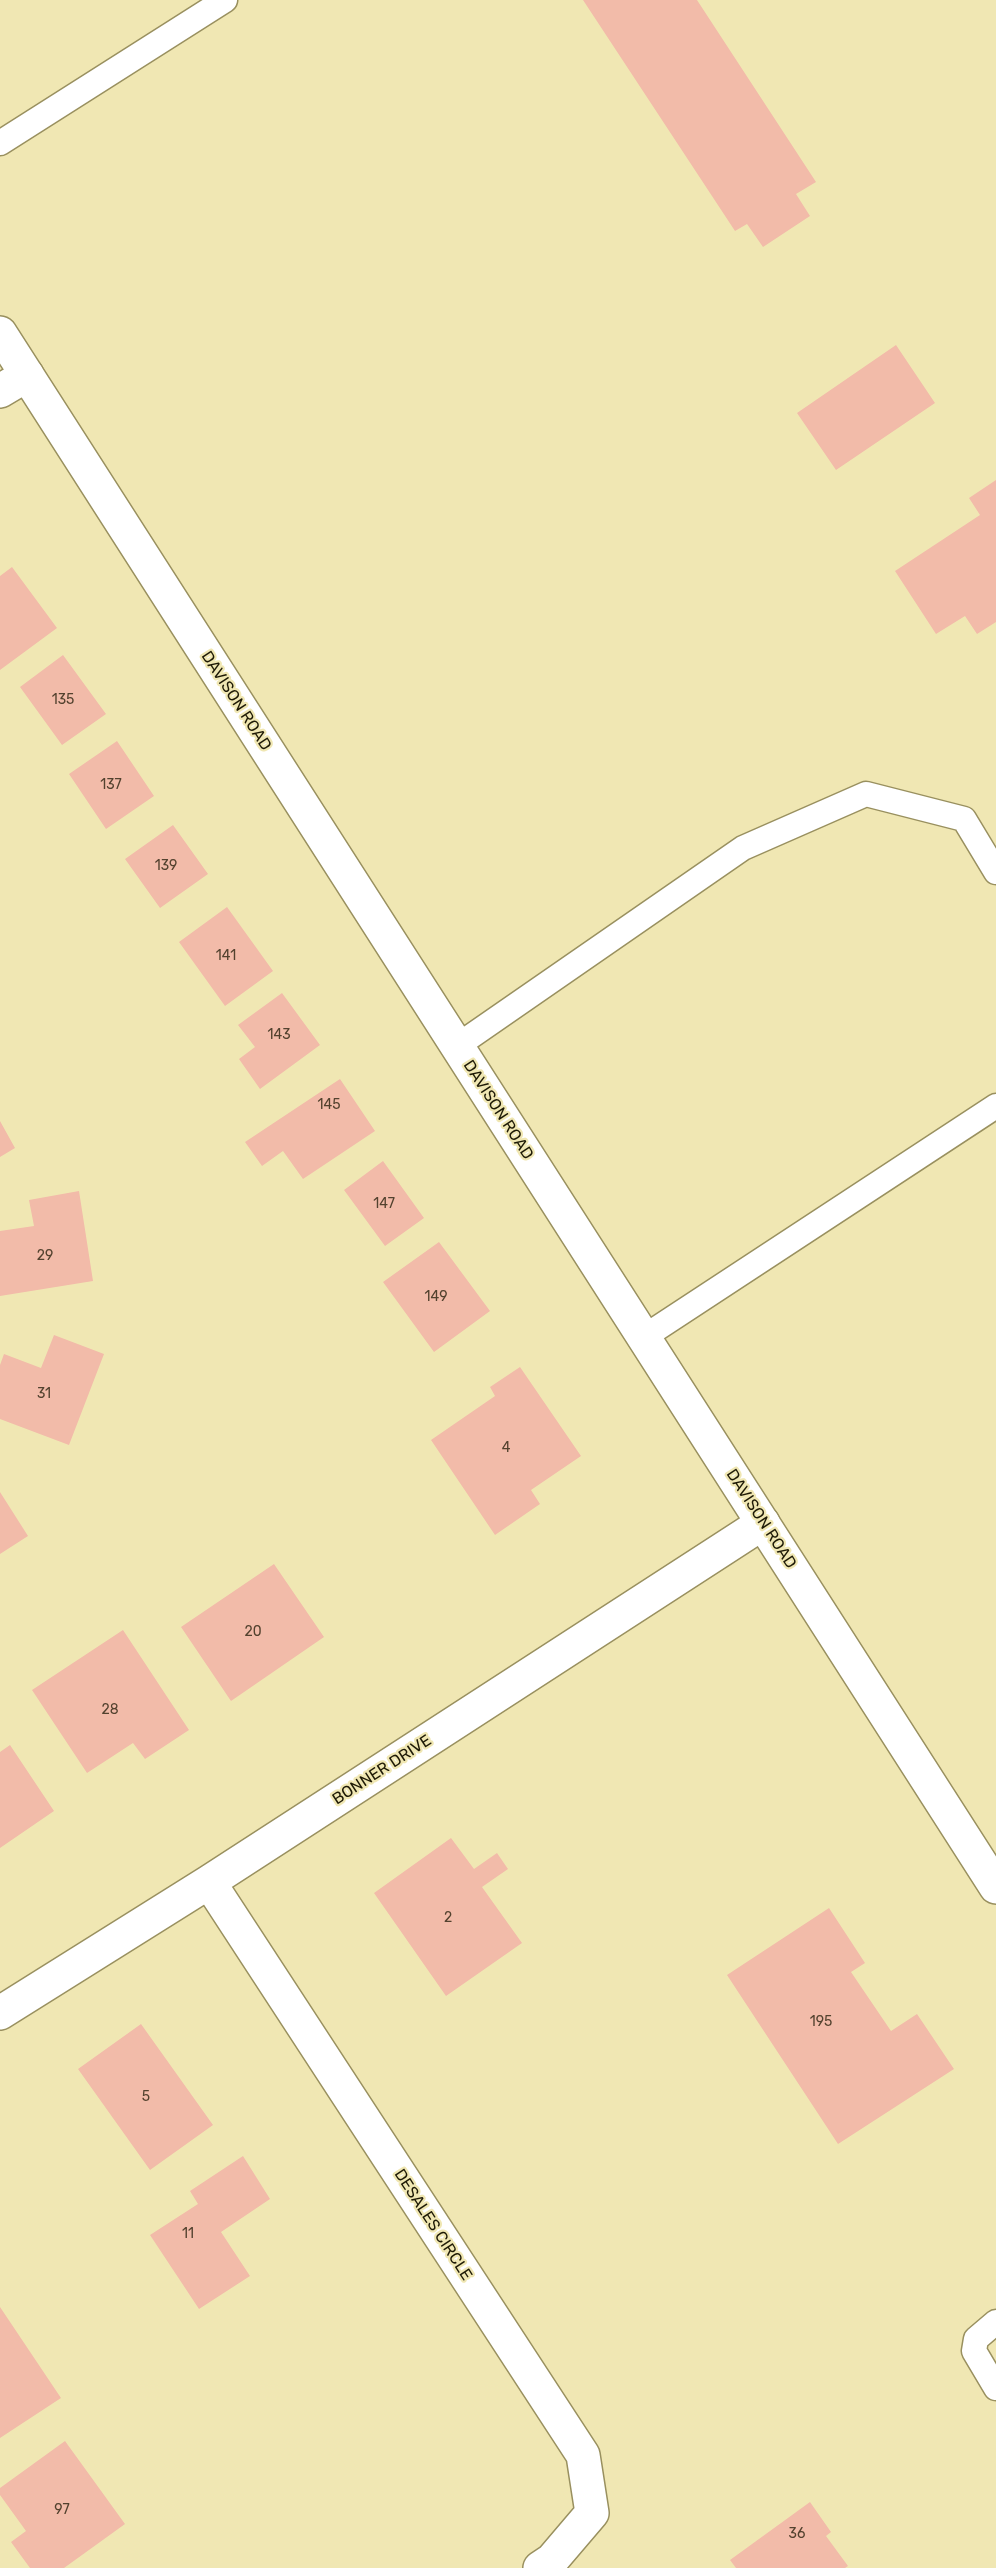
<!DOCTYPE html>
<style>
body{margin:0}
canvas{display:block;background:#f0e7b3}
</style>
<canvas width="996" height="2568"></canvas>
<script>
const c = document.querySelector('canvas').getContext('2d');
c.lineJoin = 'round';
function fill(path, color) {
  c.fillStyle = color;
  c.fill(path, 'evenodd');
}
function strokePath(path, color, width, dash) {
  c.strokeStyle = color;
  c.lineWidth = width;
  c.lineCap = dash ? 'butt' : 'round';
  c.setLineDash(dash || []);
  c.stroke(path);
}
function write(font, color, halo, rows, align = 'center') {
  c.font = font + ' Rubik,sans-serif';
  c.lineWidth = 4.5;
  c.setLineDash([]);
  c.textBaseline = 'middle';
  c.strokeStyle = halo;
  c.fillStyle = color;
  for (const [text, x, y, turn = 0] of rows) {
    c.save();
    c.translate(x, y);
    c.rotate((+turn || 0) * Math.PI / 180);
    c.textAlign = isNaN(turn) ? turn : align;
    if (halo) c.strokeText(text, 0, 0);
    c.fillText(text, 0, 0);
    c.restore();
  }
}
const building = new Path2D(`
 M583,0H697L816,182L796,194L810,216L763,247L747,224L735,231Z
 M896,345L935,403L836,470L797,413Z
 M996,480V622L977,634L965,616L936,634L895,571L980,515L969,498Z
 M12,567L57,628L0,670V576Z
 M63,655L106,714L62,745L20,687Z
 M117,741L154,796L106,829L69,774Z
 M173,825L208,874L160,908L125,859Z
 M227,907L273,971L225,1006L179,942Z
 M282,993L320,1045L260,1089L239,1059L255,1047L238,1025Z
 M340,1079L375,1131L303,1179L283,1151L262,1166L245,1142Z
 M0,1121L15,1148L0,1157Z
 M383,1161L424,1218L385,1246L344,1190Z
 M79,1191L93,1281L0,1296V1231L34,1226L29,1200Z
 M439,1242L490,1311L434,1352L383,1282Z
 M54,1335L104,1354L69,1445L0,1419V1365L4,1354L41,1368Z
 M520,1367L581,1456L531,1490L540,1504L495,1535L431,1440L495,1396L490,1387Z
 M0,1492L28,1536L0,1554Z
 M274,1564L324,1637L231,1701L181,1627Z
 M123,1630L189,1730L145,1759L133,1743L87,1773L32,1690Z
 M10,1745L54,1811L0,1848V1752Z
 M451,1838L474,1869L497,1853L508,1869L482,1887L522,1943L446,1996L374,1893Z
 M829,1908L865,1963L851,1972L891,2031L917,2014L954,2069L838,2144L727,1975Z
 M141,2024L213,2125L150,2170L78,2069Z
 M243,2156L270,2199L221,2232L250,2276L199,2309L150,2235L198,2204L190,2191Z
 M0,2307L61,2398L0,2438Z
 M65,2441L125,2524L64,2568H30L11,2542L26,2531L0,2495V2488Z
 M810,2502L831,2532L826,2536L848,2566L845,2568H736L730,2560Z`);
const service = new Path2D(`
 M0,143L225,0
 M457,1046L743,848L866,794L964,819L996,872
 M644,1337L996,1106
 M996,2322L976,2339L974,2351L996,2388`);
const minor = new Path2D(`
 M0,391L27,375
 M209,1882L583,2455L592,2513L552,2560L540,2568
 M0,2013L209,1882L763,1523`);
const tertiary = new Path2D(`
 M0,333L996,1887`);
const numberNames = [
 ["135",63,700],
 ["137",111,785],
 ["139",166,866],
 ["141",226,956],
 ["143",279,1035],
 ["145",329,1105],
 ["147",384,1204],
 ["29",45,1256],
 ["149",436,1297],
 ["31",44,1394],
 ["4",506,1448],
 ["20",253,1632],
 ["28",110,1710],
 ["2",448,1918],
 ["195",821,2022],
 ["5",146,2097],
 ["11",188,2234],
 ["97",62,2510],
 ["36",797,2534]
];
const streetNames = [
 ["DAVISON ROAD",236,701,57],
 ["DAVISON ROAD",498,1110,57],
 ["DAVISON ROAD",761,1519,57],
 ["BONNER DRIVE",382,1770,-33],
 ["DESALES CIRCLE",433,2225,57]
];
fill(building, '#f2bba9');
strokePath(service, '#99905f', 27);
strokePath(minor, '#99905f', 36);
strokePath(tertiary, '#99905f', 36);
strokePath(service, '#fff', 24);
strokePath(minor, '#fff', 33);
strokePath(tertiary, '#fff', 33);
write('14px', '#53422f', null, numberNames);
write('16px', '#1e1a06', '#f0e7b3', streetNames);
</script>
